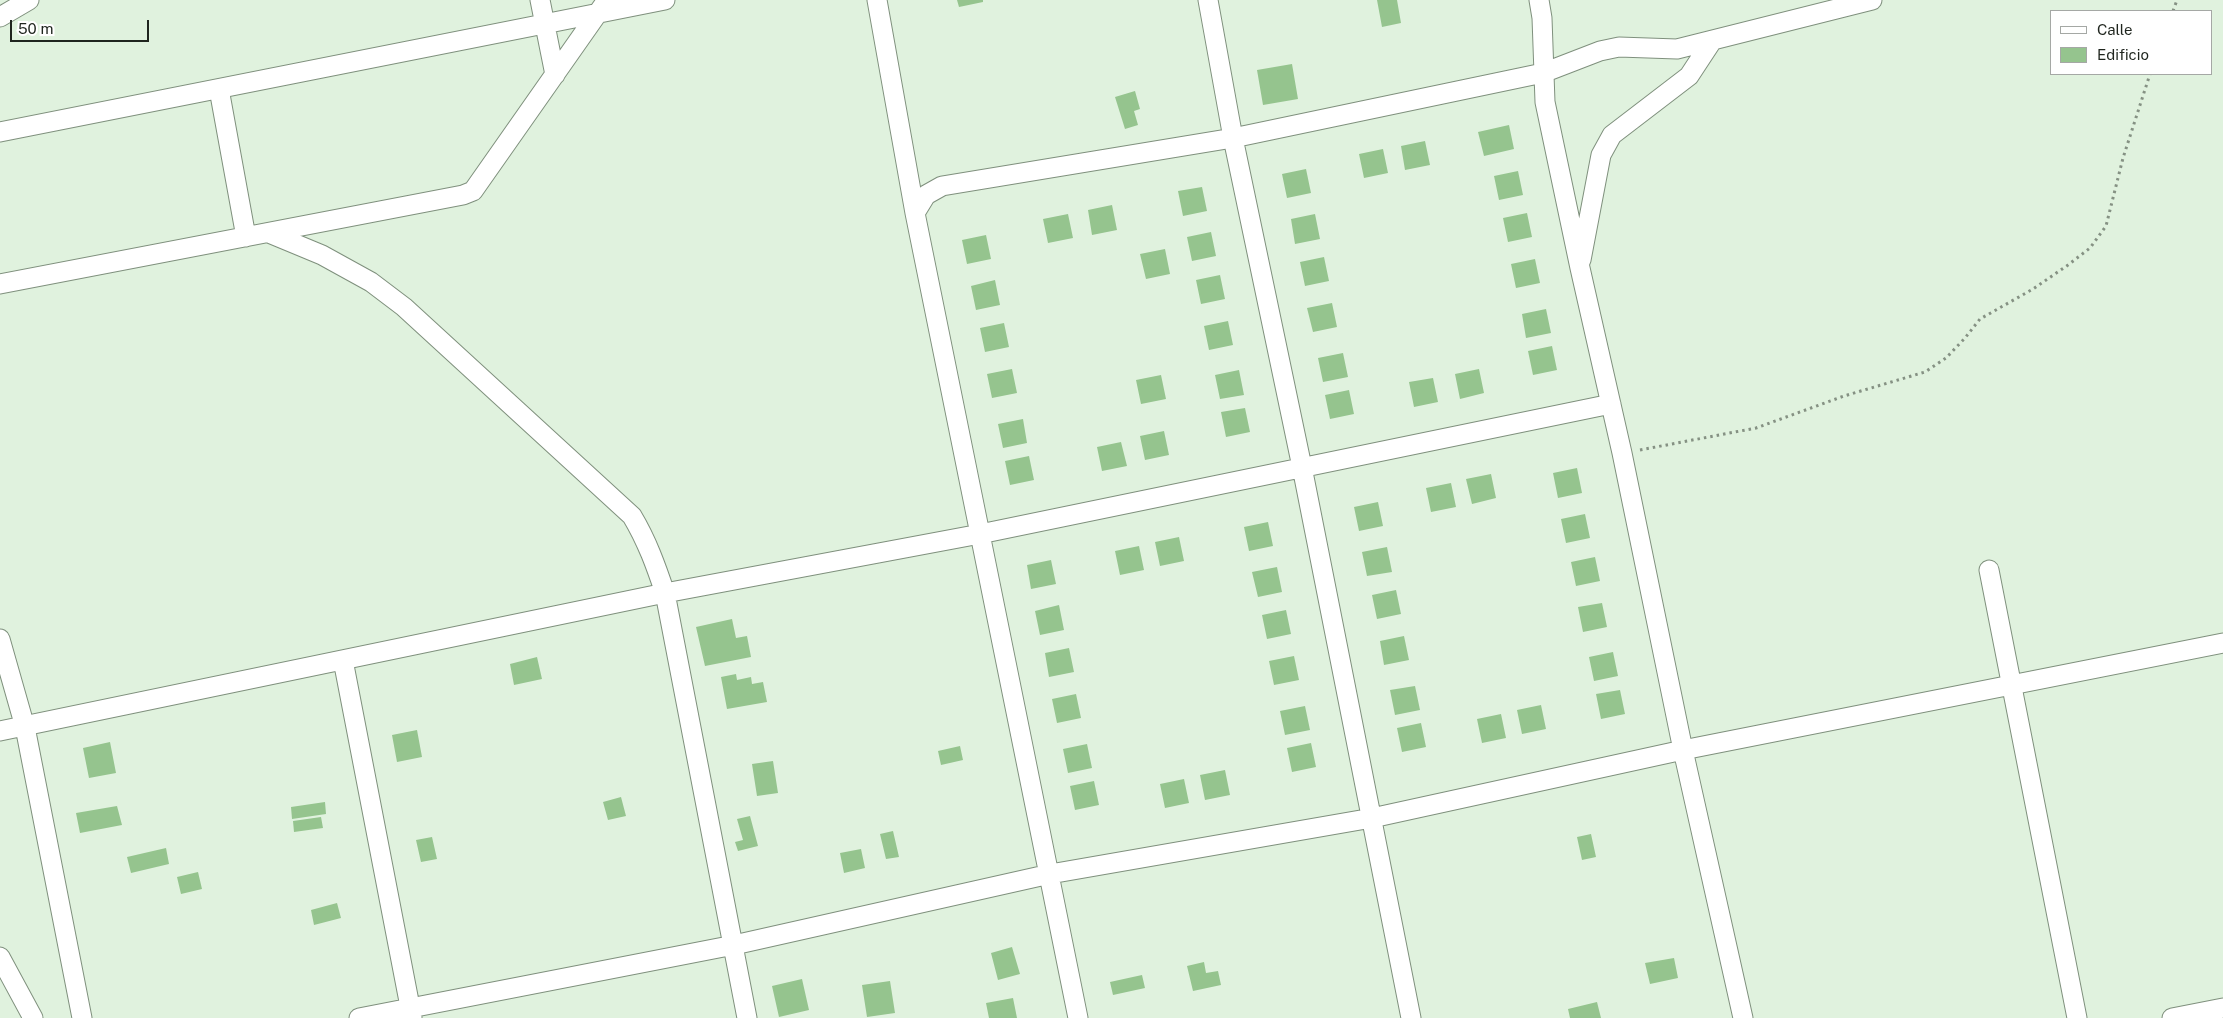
<!DOCTYPE html>
<style>
body{margin:0}
#map{position:relative;width:2223px;height:1018px;overflow:hidden;background:#e0f2de;font-family:"Public Sans",sans-serif}
canvas{display:block}
.legend{position:absolute;left:2050px;top:10px;width:162px;height:65px;box-sizing:border-box;background:#fff;border:1px solid #a5a8a5;margin:0;padding:6px 9px;list-style:none;font-size:15px;color:#1f251e}
.legend li{display:flex;align-items:center;gap:10px;height:25px}
.legend b{width:25px;border:1px solid #a5a8a5}
.scale{position:absolute;left:10px;top:20px;width:139px;height:22px;box-sizing:border-box;border:2px solid #1f251e;border-top:0;padding-left:6px;font-size:15px;line-height:18px;white-space:nowrap;color:#1f251e;-webkit-text-stroke:4px #fff;paint-order:stroke}
</style>
<div id="map">
<canvas width="2223" height="1018"></canvas>
<ul class="legend">
<li><b style="height:6px;background:#fff"></b>Calle</li>
<li><b style="height:14px;background:#95c48e"></b>Edificio</li>
</ul>
<div class="scale">50 m</div>
</div>
<script>
const c = document.querySelector('canvas').getContext('2d');
c.lineJoin = 'round';
function fill(path, color) {
  c.fillStyle = color;
  c.fill(path, 'evenodd');
}
function strokePath(path, color, width, dash) {
  c.strokeStyle = color;
  c.lineWidth = width;
  c.lineCap = dash ? 'butt' : 'round';
  c.setLineDash(dash || []);
  c.stroke(path);
}
const building = new Path2D(`
 M957,0H983V2L959,7Z
 M1377,0H1397L1401,23L1382,27Z
 M1292,64L1298,99L1263,105L1257,70Z
 M1135,91L1140,109L1134,111L1138,125L1125,129L1115,97Z
 M1509,125L1514,149L1484,156L1478,132Z
 M1425,141L1430,165L1405,170L1401,146Z
 M1383,149L1388,173L1364,178L1359,154Z
 M1306,169L1311,193L1287,198L1282,174Z
 M1518,171L1523,195L1499,200L1494,176Z
 M1202,187L1207,211L1183,216L1178,191Z
 M1112,205L1117,230L1092,235L1088,210Z
 M1527,213L1532,237L1508,242L1503,218Z
 M1068,214L1073,238L1048,243L1043,219Z
 M1315,214L1320,239L1295,244L1291,219Z
 M1211,232L1216,256L1192,261L1187,237Z
 M986,235L991,259L967,264L962,240Z
 M1165,249L1170,274L1146,279L1140,254Z
 M1324,257L1329,281L1305,286L1300,262Z
 M1535,259L1540,283L1516,288L1511,264Z
 M1220,275L1225,299L1201,304L1196,280Z
 M995,280L1000,305L976,310L971,286Z
 M1332,303L1337,327L1313,332L1307,308Z
 M1546,309L1551,333L1526,338L1522,314Z
 M1228,321L1233,345L1209,350L1204,326Z
 M1004,323L1009,347L985,352L980,328Z
 M1552,346L1557,370L1533,375L1528,351Z
 M1343,353L1348,377L1323,382L1318,358Z
 M1012,369L1017,393L992,398L987,374Z
 M1479,369L1484,393L1460,399L1455,374Z
 M1239,370L1244,395L1220,399L1215,375Z
 M1161,375L1166,399L1141,404L1136,380Z
 M1433,378L1438,402L1414,407L1409,382Z
 M1349,390L1354,414L1330,419L1325,395Z
 M1245,408L1250,432L1226,437L1221,412Z
 M1023,419L1027,443L1003,448L998,424Z
 M1164,431L1169,455L1145,460L1140,436Z
 M1121,442L1127,466L1102,471L1097,447Z
 M1029,456L1034,480L1010,485L1005,461Z
 M1577,468L1582,493L1558,498L1553,473Z
 M1491,474L1496,498L1472,504L1466,479Z
 M1451,483L1456,507L1431,512L1426,488Z
 M1378,502L1383,526L1359,531L1354,507Z
 M1585,514L1590,538L1566,543L1561,519Z
 M1268,522L1273,546L1249,551L1244,527Z
 M1179,537L1184,561L1160,566L1155,542Z
 M1139,546L1144,570L1120,575L1115,551Z
 M1387,547L1392,572L1367,576L1362,552Z
 M1595,557L1600,581L1576,586L1571,562Z
 M1051,560L1056,584L1031,589L1027,565Z
 M1277,567L1282,592L1258,597L1252,572Z
 M1396,590L1401,614L1377,619L1372,595Z
 M1602,603L1607,627L1583,632L1578,607Z
 M1059,605L1064,630L1040,635L1035,611Z
 M1286,610L1291,634L1267,639L1262,615Z
 M732,619L736,638L747,636L751,657L705,666L696,627Z
 M1404,636L1409,660L1384,665L1380,641Z
 M1069,648L1074,672L1049,677L1045,653Z
 M1613,652L1618,676L1594,681L1589,657Z
 M1294,656L1299,680L1274,685L1269,661Z
 M537,657L542,679L514,685L510,664Z
 M736,674L737,680L751,677L752,684L763,682L767,702L727,709L721,677Z
 M1415,686L1420,710L1395,715L1390,690Z
 M1620,690L1625,714L1601,719L1596,694Z
 M1076,694L1081,718L1057,723L1052,699Z
 M1541,705L1546,729L1522,734L1517,710Z
 M1305,706L1310,730L1285,735L1280,711Z
 M1501,714L1506,738L1482,743L1477,719Z
 M1421,723L1426,747L1402,752L1397,728Z
 M417,730L422,757L397,762L392,735Z
 M110,742L116,773L89,778L83,748Z
 M1311,743L1316,767L1292,772L1287,748Z
 M1087,744L1092,768L1068,773L1063,749Z
 M960,746L963,760L941,765L938,751Z
 M773,761L778,793L757,796L752,764Z
 M1225,770L1230,795L1205,800L1200,775Z
 M1184,779L1189,803L1165,808L1160,784Z
 M1094,781L1099,805L1075,810L1070,786Z
 M621,797L626,816L608,820L603,802Z
 M325,802L326,814L292,819L291,807Z
 M117,806L122,825L80,833L76,813Z
 M750,816L758,846L738,851L735,842L743,840L737,819Z
 M321,817L323,828L294,832L293,821Z
 M893,831L899,857L886,859L880,834Z
 M1591,834L1596,857L1582,860L1577,837Z
 M432,837L437,859L421,862L416,840Z
 M166,848L169,864L131,873L127,857Z
 M861,849L865,868L844,873L840,853Z
 M198,872L202,889L181,894L177,877Z
 M337,903L341,918L314,925L311,910Z
 M1012,947L1020,974L998,980L991,953Z
 M1674,958L1678,978L1650,984L1645,963Z
 M1204,962L1206,973L1218,971L1221,985L1193,991L1187,966Z
 M1142,975L1145,988L1113,995L1110,982Z
 M802,979L809,1010L779,1017L772,986Z
 M890,981L895,1013L867,1017L862,985Z
 M1013,998L1017,1018H989L986,1003Z
 M1597,1002L1601,1018H1570L1568,1009Z`);
const path = new Path2D(`
 M2173,11L2177,0
 M1640,450L1756,428L1844,396L1925,372L1946,358L1965,338L1980,319L2033,289L2068,265L2090,248L2106,226L2123,158L2150,74`);
const street = new Path2D(`
 M540,0L555,75
 M877,0L915,213L1078,1018
 M1208,0L1233,138L1302,467L1411,1018
 M1539,0L1542,18L1545,102L1580,268L1622,453L1683,750L1743,1018
 M0,17L29,0
 M219,89L246,237
 M0,132L665,0
 M915,213L926,195L942,186L1233,138L1543,73L1600,51L1619,47L1677,49L1872,0
 M269,233L322,255L371,282L404,307L632,516C647,541 656,566 665,593L747,1018
 M1581,260L1601,155L1612,135L1689,76L1712,41
 M0,284L463,195L473,191L607,0
 M1989,570L2077,1018
 M0,639L25,727L82,1018
 M343,660L412,1017
 M0,731L665,593L980,534L1611,404
 M0,957L33,1018
 M359,1018L734,945L1050,874L1372,818L1683,750L2223,643
 M2172,1018L2223,1008`);
fill(building, '#95c48e');
strokePath(street, '#7f907d', 21);
strokePath(path, '#859183', 3, [2.5, 4]);
strokePath(street, '#fff', 19);
</script>
